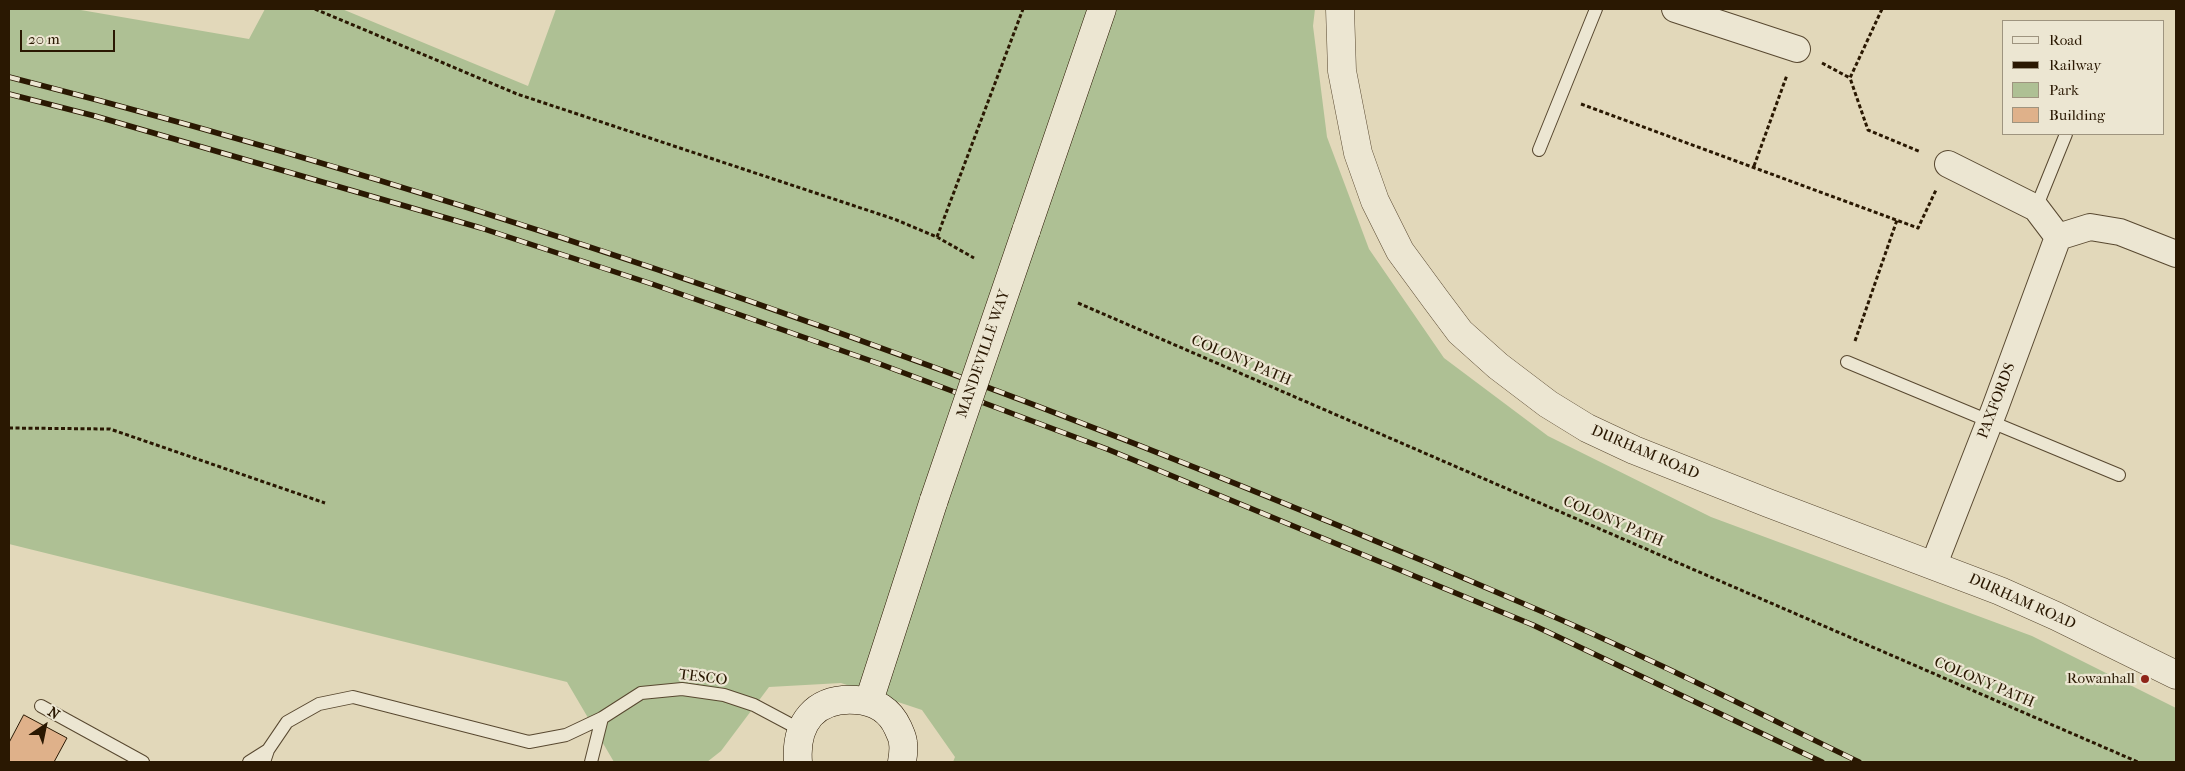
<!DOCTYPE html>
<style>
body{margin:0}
#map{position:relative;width:2185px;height:771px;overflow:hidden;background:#e2d8ba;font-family:"IM FELL French Canon",serif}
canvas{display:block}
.frame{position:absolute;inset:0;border:10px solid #2a1802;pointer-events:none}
.legend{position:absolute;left:2002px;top:20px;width:162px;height:115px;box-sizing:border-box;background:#ece6d2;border:1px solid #9e947f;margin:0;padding:6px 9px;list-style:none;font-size:15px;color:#2a1802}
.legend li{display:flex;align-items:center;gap:10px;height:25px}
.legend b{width:25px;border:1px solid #9e947f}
.north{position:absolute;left:20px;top:701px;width:50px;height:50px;-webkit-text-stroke:4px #ece6d2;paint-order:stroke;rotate:34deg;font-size:14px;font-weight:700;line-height:20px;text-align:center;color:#2a1802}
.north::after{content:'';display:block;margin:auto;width:18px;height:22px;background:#2a1802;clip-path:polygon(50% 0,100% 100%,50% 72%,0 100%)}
.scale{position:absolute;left:20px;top:30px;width:95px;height:22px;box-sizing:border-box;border:2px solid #2a1802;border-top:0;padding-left:6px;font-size:15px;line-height:18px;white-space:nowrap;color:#2a1802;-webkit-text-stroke:4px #ece6d2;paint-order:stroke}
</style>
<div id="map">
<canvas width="2185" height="771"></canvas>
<div class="frame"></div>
<ul class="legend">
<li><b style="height:6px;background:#ece6d2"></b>Road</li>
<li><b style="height:6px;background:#2a1802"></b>Railway</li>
<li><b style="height:14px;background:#aec094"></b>Park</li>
<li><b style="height:14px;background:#dfb18a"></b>Building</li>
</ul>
<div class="north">N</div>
<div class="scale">20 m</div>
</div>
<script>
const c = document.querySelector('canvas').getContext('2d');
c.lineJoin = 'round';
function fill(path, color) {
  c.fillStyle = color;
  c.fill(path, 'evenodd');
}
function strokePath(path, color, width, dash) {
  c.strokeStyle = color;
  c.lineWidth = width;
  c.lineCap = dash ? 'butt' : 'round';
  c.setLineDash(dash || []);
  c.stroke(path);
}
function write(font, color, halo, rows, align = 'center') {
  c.font = font + ' "IM FELL French Canon",serif';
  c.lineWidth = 4.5;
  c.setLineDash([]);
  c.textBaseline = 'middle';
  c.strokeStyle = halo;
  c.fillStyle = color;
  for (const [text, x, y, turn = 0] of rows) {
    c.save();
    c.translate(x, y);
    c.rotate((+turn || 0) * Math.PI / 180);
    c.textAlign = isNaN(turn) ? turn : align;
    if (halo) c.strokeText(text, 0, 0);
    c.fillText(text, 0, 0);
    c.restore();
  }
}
const green = new Path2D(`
 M9,9H75L249,39L265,9H342L528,86L556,9H1315L1313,26L1327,137L1369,249L1444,358L1548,436L1711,517L2032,636L2176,708V762H953L955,757L922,710L841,683L769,687L721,751L707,762H614L567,682L9,544Z`);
const building = new Path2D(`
 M24,715L67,738L54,762H9V743Z`);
const path = new Path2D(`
 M315,9L517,94L894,219L937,237L974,258
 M1882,9L1850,78L1868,130L1921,152
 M1822,63L1850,78
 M1581,104L1918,228L1936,190
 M1754,166L1787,75
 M937,237L1023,9
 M1078,303L2138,762
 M1855,341L1897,220
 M9,428L110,429L325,503`);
const service = new Path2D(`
 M1539,150L1596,9
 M2036,208L2066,134
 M1847,362L2119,475
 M41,706L143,762
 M249,762L268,750
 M264,762L268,750L287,722L319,704L353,697L529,742L566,735L602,718L641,693L682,689L724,695L754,705L801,730
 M591,762L602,718`);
const minor = new Path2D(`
 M1675,9L1797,49
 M1948,164L2036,208L2058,237L2090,227L2120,232L2176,254
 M1934,564L1995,408L2058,237`);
const tertiary = new Path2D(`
 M1340,9L1342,71L1358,153L1375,201L1400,251L1436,300L1460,332L1498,366L1548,404L1587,428L1634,450L1768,503L2000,591L2056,616L2176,675`);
const secondary = new Path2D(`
 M1026,231L1102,9
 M869,701L934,500
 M798,762C795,723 815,697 856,700C875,701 890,710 898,728C900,733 903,738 903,743C904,749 903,756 902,762`);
const rail = new Path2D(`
 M9,77C532,210 1041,395 1536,609C1646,656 1752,710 1859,762
 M9,94L95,116L481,228L655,285L880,364L1107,449L1533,625L1822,762`);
const secondaryBridge = new Path2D(`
 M934,500L1026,231`);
const markers = [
 [2145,679,5,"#8f2418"]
];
const streetNames = [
 ["MANDEVILLE WAY",984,354,-71],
 ["COLONY PATH",1241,361,23],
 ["PAXFORDS",1997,401,-69],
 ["DURHAM ROAD",1645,453,23],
 ["COLONY PATH",1613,522,23],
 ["DURHAM ROAD",2022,602,24],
 ["TESCO",703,678,7],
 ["COLONY PATH",1984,683,23]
];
const poiNames = [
 ["Rowanhall",2135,679]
];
fill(green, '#aec094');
fill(building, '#dfb18a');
strokePath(building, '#2a1802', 1);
strokePath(service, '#584830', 14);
strokePath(minor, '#584830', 28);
strokePath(tertiary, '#584830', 29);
strokePath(secondary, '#2a1802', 29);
strokePath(path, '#2a1802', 3, [4, 2.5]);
strokePath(service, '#ece6d2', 12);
strokePath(minor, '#ece6d2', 26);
strokePath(tertiary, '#ece6d2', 28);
strokePath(secondary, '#ece6d2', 28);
strokePath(rail, '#2a1802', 5.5);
strokePath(rail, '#ece6d2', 4, [11]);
strokePath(secondaryBridge, '#2a1802', 29, []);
strokePath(secondaryBridge, '#ece6d2', 28);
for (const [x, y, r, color] of markers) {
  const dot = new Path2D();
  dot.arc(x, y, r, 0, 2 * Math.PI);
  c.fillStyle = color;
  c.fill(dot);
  strokePath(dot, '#ece6d2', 2);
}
write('15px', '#2a1802', '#ece6d2', streetNames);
write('15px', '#2a1802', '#ece6d2', poiNames, 'right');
</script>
